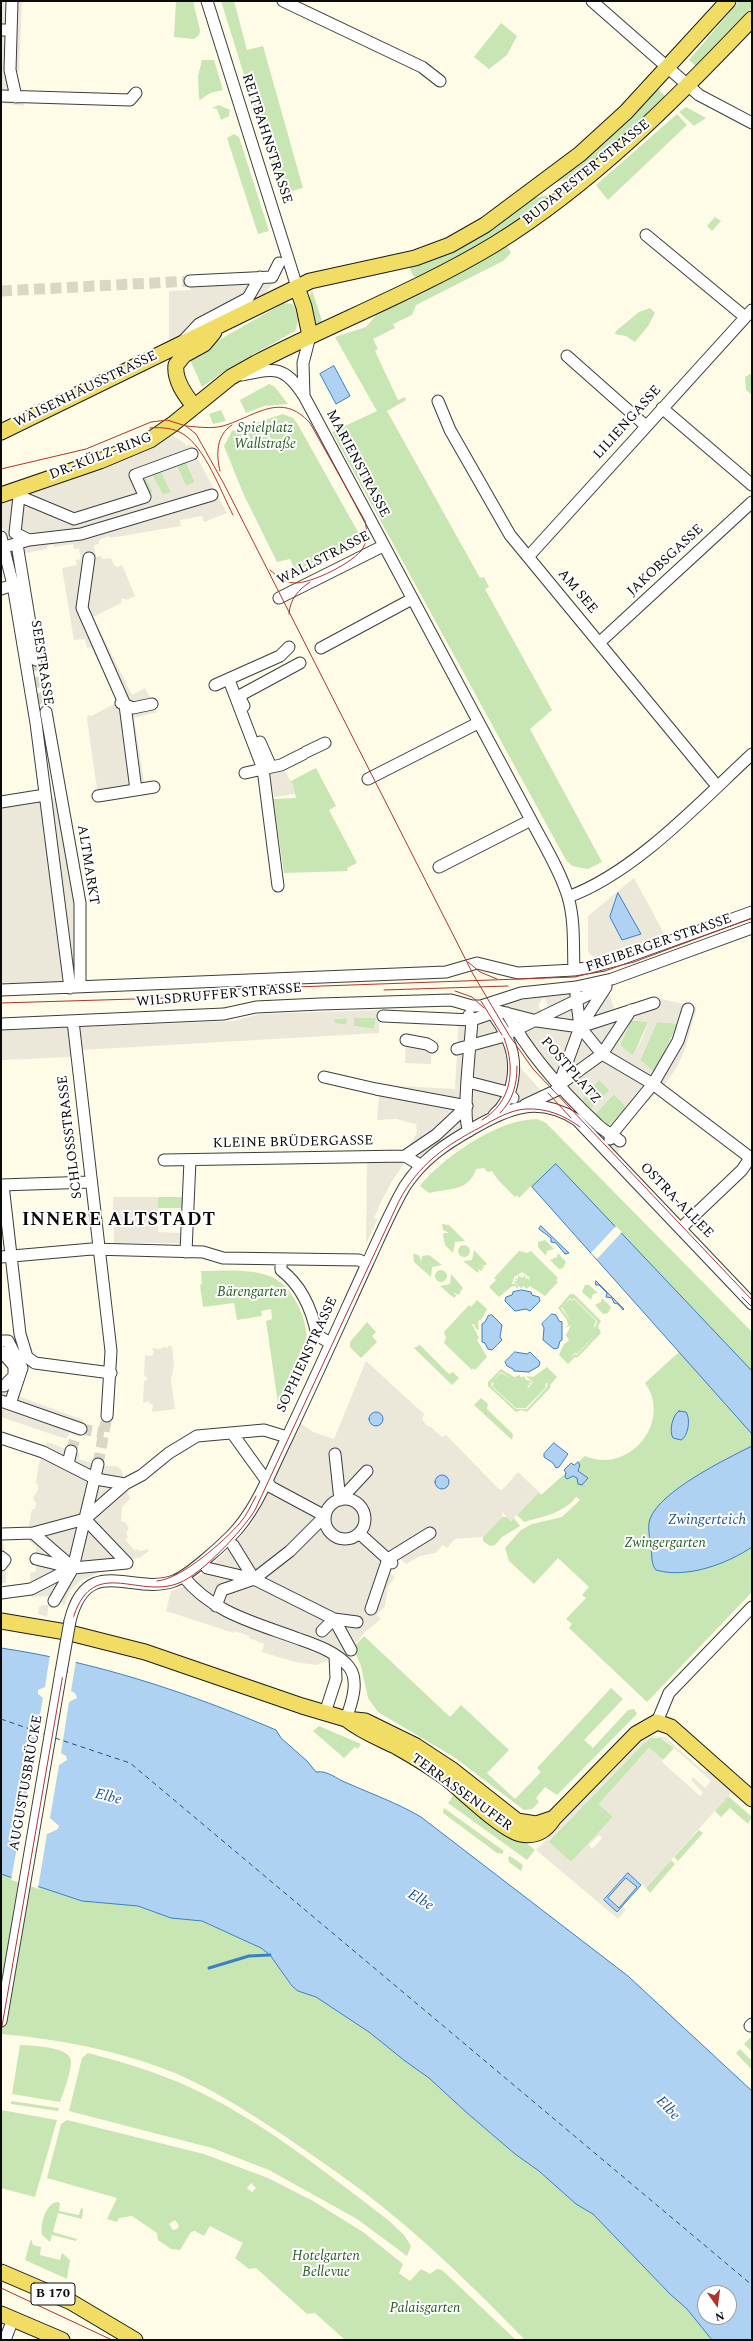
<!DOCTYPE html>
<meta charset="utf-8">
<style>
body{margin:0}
#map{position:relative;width:753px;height:2341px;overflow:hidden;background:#fefce7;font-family:Spectral,serif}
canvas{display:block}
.frame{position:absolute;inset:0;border:2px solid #0a0a0a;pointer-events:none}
.north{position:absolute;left:697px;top:2285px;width:40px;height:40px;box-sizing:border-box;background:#fff;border:1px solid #9d9d9d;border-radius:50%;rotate:166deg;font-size:11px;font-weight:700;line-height:16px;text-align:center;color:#0a0a0a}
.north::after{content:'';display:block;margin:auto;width:14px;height:18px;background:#b0332b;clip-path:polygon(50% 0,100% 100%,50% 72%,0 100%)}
</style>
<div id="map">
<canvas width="753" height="2341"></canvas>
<div class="frame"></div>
<div class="north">N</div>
</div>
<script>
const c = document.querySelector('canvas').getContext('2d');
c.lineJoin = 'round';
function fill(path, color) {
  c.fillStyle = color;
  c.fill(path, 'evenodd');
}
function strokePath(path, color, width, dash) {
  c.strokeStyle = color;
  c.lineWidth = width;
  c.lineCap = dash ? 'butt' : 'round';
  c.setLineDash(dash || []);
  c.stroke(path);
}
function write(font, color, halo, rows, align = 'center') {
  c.font = font + ' Spectral,serif';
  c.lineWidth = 4;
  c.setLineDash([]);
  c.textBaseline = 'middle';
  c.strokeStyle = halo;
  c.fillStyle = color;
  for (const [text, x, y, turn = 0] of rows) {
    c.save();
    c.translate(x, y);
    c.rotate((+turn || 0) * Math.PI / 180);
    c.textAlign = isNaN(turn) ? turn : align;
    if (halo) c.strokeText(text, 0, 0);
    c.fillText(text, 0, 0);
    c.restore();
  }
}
const green = new Path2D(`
 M176,1H193L200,30L199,35L194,39L174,37Z
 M221,1H234L247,50L263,46L303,188L281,194Z
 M739,1H752V6L734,33L698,68L689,60Z
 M501,23L517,36L507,55L489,69L474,57Z
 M202,60H214L223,90L210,93L200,100L199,99L198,76Z
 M657,88L668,99L584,174L548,185Z
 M219,105L230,110L229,116L221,120L217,109L212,108Z
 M686,107L706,118L694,126L679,112Z
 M677,114L687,125L608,200L596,185Z
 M234,134L239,137L269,231L258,234L227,138Z
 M548,195C536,222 447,263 418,278L413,276L409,266L530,199Z
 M715,217L721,221L712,231L707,226Z
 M507,246L511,253L503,261L416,305L412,315L393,324L395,328L373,339L378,349L375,351L398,400L405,397L406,400L387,411L480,578L484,577L489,587L485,589L552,710L530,729L602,862L588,869L572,866L566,860L332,432L377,411L335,337L366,327L377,314L422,294Z
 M312,290L323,324L314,326L309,298Z
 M284,303L292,304C301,312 299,321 295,331L229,368L202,387L189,357Z
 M650,308L655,313L648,326L635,342L626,336L615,334L616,331L639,312Z
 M752,373V395L746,390L745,377Z
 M269,384L275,387L288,404L264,406L246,413L240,400Z
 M221,410L226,421L213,424L209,414Z
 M283,414L293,418L297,423L358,532L355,542L351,546L297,575L290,559L277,562L243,493L224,446L232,431Z
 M186,462L195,482L186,486L177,466Z
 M161,471L171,492L163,495L152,475Z
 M145,476L153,492L149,494L141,478Z
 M316,768L336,806L329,810L357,863L347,868L348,871L284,873L273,799L296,798L293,785L289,782Z
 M348,1018L346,1025L334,1023L335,1019Z
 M354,1018H376L374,1029L353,1026Z
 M631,1020L648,1022L633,1056L620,1045Z
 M657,1022L678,1023L655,1073L640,1060Z
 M599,1079L610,1090L591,1109L582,1100Z
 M614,1094L627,1108L607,1127L595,1114Z
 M527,1120L537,1119L546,1123L752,1332V1592L647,1702L569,1628L572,1624L566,1619L586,1598L582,1595L589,1587L558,1558L534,1584L509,1561L505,1548L521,1530L532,1524L562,1517L580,1500L576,1497C563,1514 543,1516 524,1522L517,1515L539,1492L541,1495L585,1456C629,1475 673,1422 645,1383L680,1351L531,1186L519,1198L517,1195L515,1197L498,1180L492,1171L488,1172L484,1168L476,1169C469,1192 448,1188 429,1193L420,1186C440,1160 493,1123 527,1120Z
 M158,1197H182V1208H158Z
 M442,1224L449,1225L465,1241L455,1242L453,1253L445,1245L443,1235L444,1233H449L443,1230Z
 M545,1240L554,1249L547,1251L546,1256L538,1247V1242Z
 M458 1251a6 6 0 1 1 12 0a6 6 0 1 1-12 0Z
 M474,1250L487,1264L484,1266L481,1264L484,1267L481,1271L477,1268L479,1271L478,1273L463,1261L472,1260Z
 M519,1251L527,1253L531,1251L558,1278L556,1280L558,1282L545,1296L530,1286L526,1289L524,1286L521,1288L514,1282L517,1281L515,1278L518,1279V1275L521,1278L522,1274V1278L526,1275L525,1279L528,1278L530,1282L529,1277L522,1272L514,1277L512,1284H518V1289L515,1286L511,1287L499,1297L489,1287L496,1280L494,1278Z
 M558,1253L566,1262L563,1268L559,1269L550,1260L557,1257Z
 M413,1254L419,1255L421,1261L422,1256L429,1255L442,1265L432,1267L431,1277L414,1262Z
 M435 1276a6 6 0 1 1 12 0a6 6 0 1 1-12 0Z
 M201,1271C224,1271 250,1268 272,1277C282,1282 290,1291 295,1300C317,1336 306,1378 282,1409L279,1410L266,1321L272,1319L271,1309L261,1311L262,1316L237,1320L234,1303L203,1307L200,1285L202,1284Z
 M451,1274L463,1288L461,1291L458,1288L461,1292L458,1295L454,1292L456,1296L454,1298L440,1286L450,1284Z
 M585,1285H589L598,1293L593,1294L591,1300L582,1292Z
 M570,1294H574L601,1321L598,1326L601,1333L577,1358L575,1357L568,1364L559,1355L564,1344L569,1341L566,1335L571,1325L566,1328L568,1325L567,1320L558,1308ZM570,1298L572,1300L574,1298L597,1321L595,1328L597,1333L577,1355L575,1354L568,1360L575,1353L577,1354L597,1333L594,1326L596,1321L574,1299L572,1301L570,1299L562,1307L571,1322L561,1308Z
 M602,1298L611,1307L608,1313L603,1314L595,1305L601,1302Z
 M477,1300L487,1309L482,1319L478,1321L479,1330L476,1329L474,1324H472L479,1338L477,1340L487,1357L475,1370L473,1368L472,1370L444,1343L446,1338L444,1332L469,1305L471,1307Z
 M367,1322L376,1332L372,1336L377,1342L361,1358L350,1347V1342Z
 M420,1345L449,1374L453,1372L459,1378L452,1385L414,1348Z
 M547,1367L557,1377L550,1385L551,1387L527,1412L521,1410L516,1412L488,1386V1382L501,1369L514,1377L520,1375L521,1378L524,1376L526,1380L531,1381L532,1383H529L531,1386L527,1385L529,1388L533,1382L526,1376L533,1377ZM501,1372L513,1380L501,1373L492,1382L494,1384L492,1386L516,1408H526L546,1387L545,1385L548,1382L547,1387L527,1409H516L491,1386L492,1382Z
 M481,1398L488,1404L487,1409L513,1434L512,1440L474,1405Z
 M502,1517H507L511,1521L514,1518L520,1526L502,1537L495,1545L490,1546L483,1541V1537Z
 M364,1636L450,1717L461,1705L509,1750L487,1773L515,1799L541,1772L537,1768L611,1688L623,1699L584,1740L593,1748L628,1710L634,1709L637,1714L557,1795L545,1787L536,1798L539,1802L532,1809L524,1810L454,1757L378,1712L368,1698L361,1666L353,1648Z
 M319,1726L361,1744L358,1749L355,1747L344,1758L313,1731Z
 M651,1738H661L674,1748L663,1760L649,1748L599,1804L613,1817L571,1862L548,1842L644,1743Z
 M455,1793L507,1836L525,1842L535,1850L527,1860L448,1803Z
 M728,1796L752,1817L748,1824L730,1808L721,1817L715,1811Z
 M444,1808L504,1851L502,1854L497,1853L443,1813Z
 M699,1830L703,1833L678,1861L674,1857Z
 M510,1856L523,1865L521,1871L509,1862L508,1858Z
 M671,1860L675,1864L650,1893L646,1888Z
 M1,1874L82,1901L138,1906L171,1918L202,1921L261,1948L270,1955L292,1987L298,1991L316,1997L369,2032L405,2061L429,2078L466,2112L515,2154L539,2171L576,2204L593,2214L670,2294L687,2309L712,2340H525C480,2294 434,2248 384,2208C351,2181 315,2157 280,2133C242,2108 205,2084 162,2068C110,2049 57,2039 1,2034Z
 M752,2036V2052L744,2044Z
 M20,2045C32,2046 73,2046 71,2063C70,2076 64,2090 60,2102L12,2094Z
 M740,2049L752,2061V2070L736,2053Z
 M88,2053C122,2062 157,2072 189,2087C258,2118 328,2174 388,2220L404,2235L411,2246L407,2256L357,2219L269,2170L212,2148L69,2111L82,2058Z
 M11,2101L59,2108L58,2111L11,2104Z
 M1,2110L57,2120L35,2197L1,2188Z
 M67,2120L204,2154L268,2178L313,2201L363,2232L403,2264L399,2273L410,2281L421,2269L430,2274L437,2269L442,2270L516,2340H345L315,2313L307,2314L256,2268L249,2269L235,2258L243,2243L210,2226L204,2236L195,2231L191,2232L180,2250L171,2249L158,2240L157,2233L132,2216L119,2218L117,2222L107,2219L117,2198L47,2178L61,2124ZM251,2183L256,2188L252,2192L247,2188ZM175,2220L179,2226L177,2229L173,2230L169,2224Z
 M57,2202L60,2203L59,2211L79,2215L81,2208L83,2209L82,2219L58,2213L53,2232L77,2239L76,2241L52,2235L50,2242L42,2235C40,2225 45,2204 57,2202Z
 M31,2239L33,2245L41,2247L40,2255L60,2260L62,2253L70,2260L67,2279L25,2260Z`);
const plaza = new Path2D(`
 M1,1H22L19,72L15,71L24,106L1,103Z
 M278,273L274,282L263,296L169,342V291L191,290L190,281Z
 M171,435L182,441L187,446L190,444L227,513L204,522L202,516L180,520L181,526L110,538L109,536L99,540V544L94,545L96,557L101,556L102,559L111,558L114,565L117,567L122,565L135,596L127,600L122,598L121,603L93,617L132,695L145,688L150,697H153L152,704L157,712L134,718L145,788L98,796L87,719L88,715L91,716L118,702L107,676L105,675L91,647L87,648L85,639L74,640L62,568L77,565L76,560L81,559L79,548L74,549L73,544L54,547L53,545L47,546V549L11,556L1,522V502L134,456ZM186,462L195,482L186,486L177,466ZM161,471L171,492L163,495L152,475ZM146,477L153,492L149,494L141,478Z
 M281,765L293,785L295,794L274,797L267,768Z
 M45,795L62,801L80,903V981L1,984V802Z
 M634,878L665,935L596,959L589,954L588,949V916Z
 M606,986L616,1013L657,998L697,1007L685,1049L677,1067L664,1086L627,1120L623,1127L618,1154L539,1072L496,1008L514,1001ZM542,999H545L549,1007L543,1012L538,1006ZM631,1020L648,1022L643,1037L633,1056L620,1045ZM657,1022L678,1024L673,1039L655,1073L640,1060ZM599,1080L609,1090L591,1109L582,1100ZM614,1094L627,1108L607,1127L595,1114Z
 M380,1010L379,1033L81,1050L79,1029L80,1027L232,1021L260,1014ZM347,1018L346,1025L334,1023L335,1019ZM354,1018H376L374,1029L353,1026Z
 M490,1011L513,1058L503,1105L420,1165L405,1156L417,1132L416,1124L396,1119L377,1120L380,1085L455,1089L459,1014Z
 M68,1027L72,1057L1,1060V1030Z
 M406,1038L432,1039L431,1064L405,1063Z
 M520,1067L535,1084L552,1102L537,1099L513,1103L519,1081Z
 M367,1160L402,1161L404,1164L392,1181L380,1204L374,1218L377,1220L366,1244Z
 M113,1197H158V1232L181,1233L180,1243H114Z
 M1,1344H5L19,1370L10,1393L83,1420L80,1436L70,1433L66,1439L1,1417V1382L10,1374V1366L1,1359Z
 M168,1346H172L174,1365L171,1380L175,1409L152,1412L153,1404H149V1401L143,1403L144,1381L147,1380V1377L144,1376L145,1355L152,1356L154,1351L151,1348L161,1349L163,1347L168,1348Z
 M366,1361L424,1414L422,1419L427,1426L431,1427L442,1437L446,1435L498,1488L501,1490L504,1488L518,1472L539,1492L511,1521L502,1512V1517L483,1537L455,1539L447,1548L443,1545L435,1553L420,1556L406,1564L398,1557L386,1569L395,1577L388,1587L385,1606L377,1615L381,1619L366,1631L349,1652L316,1665L295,1662L262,1652L264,1644L249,1638V1636L235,1631L234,1633L166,1611L171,1591L185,1586L206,1570L236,1542L251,1524L265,1499L299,1422L313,1432L334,1439Z
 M47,1442L80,1454L79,1459L81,1460L103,1466H116L121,1469L130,1499L122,1507L121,1521L126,1523L129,1528L126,1533L128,1538L125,1539L135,1551L136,1549L141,1551L147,1549L149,1551L139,1558L132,1559L121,1570L100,1572L80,1581L70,1591L64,1606L60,1600L52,1596L31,1597L30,1573L36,1571V1546L30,1542L28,1529L32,1509H35L36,1503L33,1498L38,1490V1485L36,1483L39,1463Z
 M1,1537L5,1549L6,1583H1Z
 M43,1605H49L47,1617L38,1614L39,1607Z
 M651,1736L665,1737L701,1769L710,1772L732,1792L646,1888L628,1873L616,1886L604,1900L617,1912L622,1906L626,1910L618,1919L536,1850L643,1740ZM657,1737L664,1739L711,1781L705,1788L693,1777L691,1780L703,1792L700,1796L662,1762L663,1760L649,1748L599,1804L613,1817L571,1862L548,1841L644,1743L651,1738ZM599,1835L602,1838L592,1849L589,1845Z
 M626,1877L637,1887L619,1908L608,1898Z`);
const water = new Path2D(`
 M334,366L350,396L336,404L320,374Z
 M618,893L641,934L622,940L610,917Z
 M556,1164L752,1371V1434L532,1187Z
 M541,1226L569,1253L565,1254L556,1243L551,1242V1238L539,1229Z
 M596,1281L624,1309L623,1310L618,1304L614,1303L612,1298L606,1297L607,1293L599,1285H596Z
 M522,1290L531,1292L532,1295L539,1297L540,1301L530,1311L526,1309L515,1311L505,1301L506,1297L512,1295L513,1292Z
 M552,1314L556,1315L559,1321L562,1322V1340L560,1341L558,1348L554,1349L543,1340L544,1328L542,1324Z
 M492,1315L502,1325L500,1337L502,1340L492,1350L488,1349L485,1343L482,1342V1324L485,1322L488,1316Z
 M515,1352L527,1354L530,1352L540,1362L539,1366L529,1372L514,1371L513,1369L507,1366L505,1362Z
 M679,1411L686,1412C691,1419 688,1437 681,1440L673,1438C669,1432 672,1415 679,1411Z
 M369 1419a7 7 0 1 1 14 0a7 7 0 1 1-14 0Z
 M554,1443L568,1454L559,1467L556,1468L553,1463L544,1457V1454Z
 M752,1446V1547C727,1564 686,1579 656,1570C651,1565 652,1554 651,1547C650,1539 647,1527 650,1519C660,1491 726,1459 752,1446Z
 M578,1462L580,1465L578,1471L588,1478L582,1485L578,1484L577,1478L573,1476L567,1479L565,1477L566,1473L564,1470L571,1463L574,1465Z
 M435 1482a7 7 0 1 1 14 0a7 7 0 1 1-14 0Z
 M1,1648C96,1662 187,1692 276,1730L281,1738L307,1761L316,1772C328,1770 336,1779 347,1783C372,1794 397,1803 421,1817L628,1976L752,2091V2340H712L687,2309L670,2294L593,2214L576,2204L539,2171L515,2154L466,2112L429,2078L405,2061L369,2032L316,1997L298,1991L292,1986L270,1955L261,1948L202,1921L171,1918L138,1906L82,1901L1,1874ZM705,2293H729V2317H705Z
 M628,1873L641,1885L617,1912L604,1900ZM626,1878L637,1887L619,1908L608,1898Z`);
const pier = new Path2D(`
 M616,1226L622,1232L597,1259L591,1253Z
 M50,1655L76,1661L71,1691L75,1693L77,1698L69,1702L61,1753L66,1756L67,1760L59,1765L50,1818L59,1826L58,1829L47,1834L38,1888L42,1890L11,1880L20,1831L12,1822V1819L23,1814L32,1761L27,1754L28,1751L34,1747L43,1698L38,1694V1690L45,1687Z`);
const stream = new Path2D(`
 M209,1968L249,1956L270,1955`);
const ferry = new Path2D(`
 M1,1719L44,1734
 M55,1738L130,1763L752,2285`);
const minorTunnel = new Path2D(`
 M1,291L190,281
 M36,660L46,712
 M81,1429L104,1433
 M71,1451L76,1435
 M98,1464L107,1416`);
const minor = new Path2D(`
 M12,1L10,70L16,97
 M207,1L297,287
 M283,1L422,67L440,81
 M592,1L699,95L752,123
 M1,30H11
 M1,96L130,100L136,93
 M646,235L745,317
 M190,281L272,277L279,263
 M184,340L199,324L248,298L260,277
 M567,356L646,426
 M242,375C275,368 284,365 304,396L531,820C543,843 561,872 568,897C575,920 573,947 574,970
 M304,396L303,363L310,336
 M438,401L450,430L510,535L717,786
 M662,408L752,485
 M1,537L13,585L36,723L70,988
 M29,540L15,533L19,496L74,519L145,497L135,475L192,454
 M17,544L36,660
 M8,546L29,540L81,534L212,495
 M528,557L752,310
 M89,558L82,608L125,705L136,790
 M1,589L13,585
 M279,598L383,546
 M600,642L752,502
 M321,648L412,599
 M229,680L263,769L278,886
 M215,685L280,656L289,647
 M121,703L133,708L152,704
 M244,706L239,696L300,663
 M46,712L80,903V981
 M260,742L271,767
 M306,752L325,743
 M267,768L281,765L303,754
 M245,773L263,769
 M368,779L478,723
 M98,796L154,787
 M1,802L45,795
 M439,867L531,820
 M568,897C636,872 700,802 752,754
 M1,990L446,972L477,963L518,973L574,970L604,965L752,912
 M489,1008C495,1018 504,1028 508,1040C518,1063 515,1098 494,1115
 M507,1013C528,1053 565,1094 598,1125C604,1131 613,1135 620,1141
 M383,1016L472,1020L498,1011L537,1021L580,1027L602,1054L653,1084L752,1159
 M73,1021L111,1351L107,1416
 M1,1024L224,1014L256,1007L320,1004L451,1000L472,1006H481L521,993L576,987L612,979L752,928
 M580,1027L654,1003
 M580,1027L606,987
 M406,1040L427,1044L432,1047
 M457,1049L501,1037L606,986
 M324,1077L376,1089L467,1106
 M468,1082L507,1092L513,1098
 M559,1085L602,1054L631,1010
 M525,1105L557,1090L580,1027L576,995
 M469,1131C461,1117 471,1041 472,1020L469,1015
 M610,1139L612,1134L653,1084L678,1041L688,1009
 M405,1156L436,1135L467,1106
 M164,1160L405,1156L420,1165
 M1,1185L91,1182
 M3,1185L20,1334L27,1357L35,1363L111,1373
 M681,1228L742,1170L750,1158
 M186,1252L190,1160
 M1,1257L92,1249L203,1252L223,1258L359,1260L367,1264
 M281,1259V1270C302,1286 312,1310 317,1335L330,1343
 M1,1341H8L22,1368L10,1404
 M2,1352L14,1366V1376L4,1386
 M1,1401L81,1429
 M1,1438L43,1452L96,1479L125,1484
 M335,1454L340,1500
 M68,1464L71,1451
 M325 1519a20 20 0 1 1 40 0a20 20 0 1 1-40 0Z
 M340,1500L367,1471
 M85,1519L127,1563
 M33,1533L85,1519L125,1484L142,1475L169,1453L197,1436L264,1430L287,1437
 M2,1534L33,1533L71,1566
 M360,1534L392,1563
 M1,1557L5,1560L1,1565
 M36,1559L73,1568L127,1563
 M207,1568L254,1579L233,1545
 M183,1576C212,1613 256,1623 299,1639C316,1645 337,1652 349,1667C360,1681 351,1705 346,1719
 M254,1579L334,1619L357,1622
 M1,1593L31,1589L72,1568
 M54,1601L73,1568L98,1464
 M216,1606L222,1590L254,1579L290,1551L325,1516L271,1487L232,1433
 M371,1609L388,1559L430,1533
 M334,1619L351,1650
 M70,1621C87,1552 133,1596 174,1581C188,1576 219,1548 231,1536C257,1510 270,1472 286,1440C314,1381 341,1321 368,1262C380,1236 391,1210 405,1186C423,1159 444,1145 472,1129C508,1108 538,1095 577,1120L752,1304
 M322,1631L334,1619
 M325,1713L336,1679L335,1655
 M657,1722L669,1693L752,1607
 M1,2021L61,1672
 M750,2026L752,2024
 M5,2340L13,2319`);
const major = new Path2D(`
 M297,287L304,307L310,336
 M194,406C185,395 174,380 176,365L184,355L204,344L214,332
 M1,432L310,281L415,258L450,245L485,225L580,154L626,112L728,1
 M1,495L100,461L150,440L173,424L231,377L256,363C335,322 419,290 495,244C592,184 674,101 752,19
 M1,1621L66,1632L145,1652L302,1706L346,1719L365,1721L416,1746L451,1769L517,1821L536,1824L554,1818
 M346,1719C362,1732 379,1738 397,1747C413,1756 431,1767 446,1778C463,1791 503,1831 521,1834C537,1837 546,1830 554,1818L636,1734L657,1722L671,1727L752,1799
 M1,2272L71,2302L135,2340
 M1,2314L62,2340`);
const tram = new Path2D(`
 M186,426C199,427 211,429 223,426C256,416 281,391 310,423L365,521C367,530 368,539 363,548C355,562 311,584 294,583C284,582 277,576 270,570
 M150,428C161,427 174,428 183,434C205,447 221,492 233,515
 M1,469L86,449L151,422L167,420L186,426L196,434L224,484L473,974L509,1035L533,1069L752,1300
 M220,471C216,455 216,435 232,425
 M289,614C290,599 298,590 310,582
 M468,962L480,972L497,979
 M384,990L508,986
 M455,991L472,997L484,1008
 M481,1001L502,1035
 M1,1003L168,998L239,989L575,977L634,962L752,918
 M548,1093L571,1118
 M500,1113C513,1100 517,1085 517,1066
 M482,1120C512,1102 516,1069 504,1038
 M742,1297L752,1307
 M157,1581C182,1579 224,1541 240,1523C247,1515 251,1505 256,1496
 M1,2032L72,1622C91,1553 137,1600 179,1583C202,1574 242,1531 255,1510L399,1201C418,1165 446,1145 481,1127C495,1119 510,1110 526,1109C546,1108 564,1115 580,1127
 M1,2288L112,2340`);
const minorBridge = new Path2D(`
 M61,1672L70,1621`);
const shields = [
 [53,2294,44]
];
const shieldNames = [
 ["B 170",53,2294]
];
const streetNames = [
 ["REITBAHNSTRASSE",266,139,72],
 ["BUDAPESTER STRASSE",587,173,-39],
 ["WAISENHAUSSTRASSE",86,390,-26],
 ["LILIENGASSE",628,423,-48],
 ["DR.-KÜLZ-RING",101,457,-21],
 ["MARIENSTRASSE",357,464,62],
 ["WALLSTRASSE",324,559,-27],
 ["JAKOBSGASSE",666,561,-43],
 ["AM SEE",577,592,50],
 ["SEESTRASSE",41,663,81],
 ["ALTMARKT",87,865,81],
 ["FREIBERGER STRASSE",659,944,-19],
 ["WILSDRUFFER STRASSE",219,996,-5],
 ["POSTPLATZ",570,1071,49],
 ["SCHLOSSSTRASSE",71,1137,-97],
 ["KLEINE BRÜDERGASSE",293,1143,-1],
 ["OSTRA-ALLEE",676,1201,46],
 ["SOPHIENSTRASSE",308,1355,-65],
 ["AUGUSTUSBRÜCKE",27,1783,-80],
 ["TERRASSENUFER",461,1793,36]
];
const parkNames = [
 ["Spielplatz",265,429],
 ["Wallstraße",265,445],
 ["Bärengarten",252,1293],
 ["Zwingergarten",665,1544],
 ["Hotelgarten",326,2257],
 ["Bellevue",326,2273],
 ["Palaisgarten",425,2309]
];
const waterNames = [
 ["Zwingerteich",707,1521],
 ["Elbe",108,1798,14],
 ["Elbe",420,1901,31],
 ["Elbe",667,2109,46]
];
const districtNames = [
 ["INNERE ALTSTADT",119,1221]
];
fill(green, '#c8e5b4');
fill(plaza, '#ebe8d9');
fill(water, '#afd2f2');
strokePath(water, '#3b7fc4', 1);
fill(pier, '#fefce7');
strokePath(stream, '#3b7fc4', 3);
strokePath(ferry, '#1c5292', 1, [5, 4]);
strokePath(minorTunnel, '#d9d8c6', 11, [11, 5.5]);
strokePath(minor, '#3d3d3d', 13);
strokePath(major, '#1b1b1b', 17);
strokePath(minor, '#fff', 11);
strokePath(major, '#f1dd64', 15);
strokePath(tram, '#b0332b', 1);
strokePath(minorBridge, '#3d3d3d', 13, []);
strokePath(minorBridge, '#fff', 11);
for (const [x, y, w] of shields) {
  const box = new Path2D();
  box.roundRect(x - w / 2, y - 11, w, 22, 3);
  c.fillStyle = '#fff';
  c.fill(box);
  strokePath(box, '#0a0a0a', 1);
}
write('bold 13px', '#0a0a0a', null, shieldNames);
write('14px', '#0a0a0a', '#fff', streetNames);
write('italic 14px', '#255c1f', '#fff', parkNames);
write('italic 15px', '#1c5292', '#fff', waterNames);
c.letterSpacing = '1px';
write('bold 18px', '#0a0a0a', '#fff', districtNames);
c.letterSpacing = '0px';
</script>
